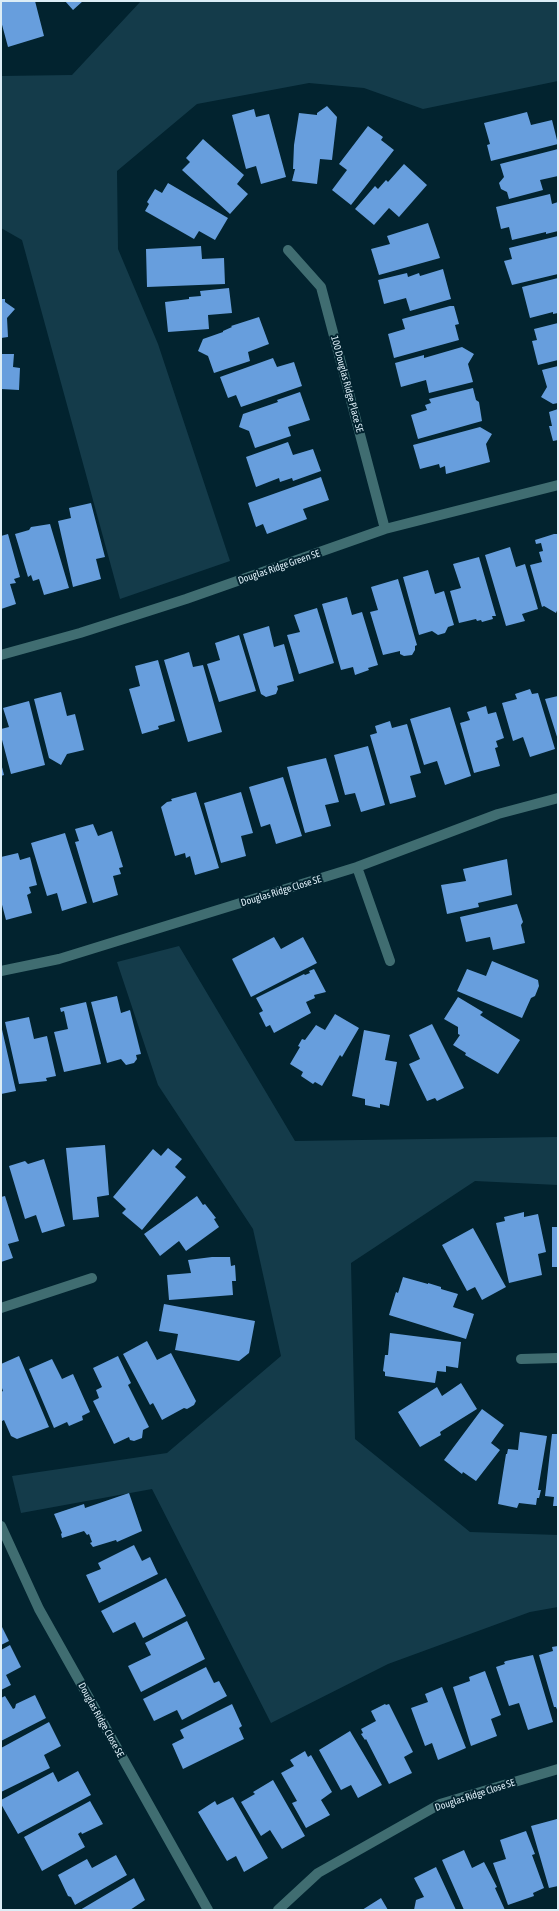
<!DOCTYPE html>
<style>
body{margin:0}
#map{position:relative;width:559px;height:1911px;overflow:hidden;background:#02232f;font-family:"Asap Condensed",sans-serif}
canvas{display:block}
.frame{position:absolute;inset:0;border:2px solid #dcedf6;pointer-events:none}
</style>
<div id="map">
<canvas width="559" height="1911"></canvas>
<div class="frame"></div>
</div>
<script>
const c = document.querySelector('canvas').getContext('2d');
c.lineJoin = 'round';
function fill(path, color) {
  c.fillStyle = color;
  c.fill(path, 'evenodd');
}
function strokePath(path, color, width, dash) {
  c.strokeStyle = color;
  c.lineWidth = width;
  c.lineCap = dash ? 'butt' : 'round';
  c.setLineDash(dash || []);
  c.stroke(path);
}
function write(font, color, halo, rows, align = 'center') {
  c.font = font + ' "Asap Condensed",sans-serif';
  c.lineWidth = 4;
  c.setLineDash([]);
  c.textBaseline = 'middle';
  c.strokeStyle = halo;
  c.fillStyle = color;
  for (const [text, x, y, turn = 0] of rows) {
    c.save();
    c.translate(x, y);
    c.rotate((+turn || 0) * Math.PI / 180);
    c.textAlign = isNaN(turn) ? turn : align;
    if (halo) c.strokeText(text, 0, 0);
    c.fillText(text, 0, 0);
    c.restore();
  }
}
const green = new Path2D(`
 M141,1H558V81L423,109L364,88L309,83L197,104L117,171L118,249L158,344L230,561L120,599L22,240L1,228V76L72,75Z
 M179,946L295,1141L558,1137V1185L475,1181L351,1263L355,1439L470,1532L558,1535V1607L530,1612L388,1664L271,1723L152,1489L21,1513L12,1476L167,1453L281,1356L253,1229L158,1085L117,962Z`);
const building = new Path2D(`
 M1,1H35L44,36L8,47L1,21Z
 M65,1H83L73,10Z
 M327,106L337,117L332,160L320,159L317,184L292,181L295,169H293L294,145L299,113L317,115V113Z
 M254,109L256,117L269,114L286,177L261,184L256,166L246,169L232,115Z
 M527,112L531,125L552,120L558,144L491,161L487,145L490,144L484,123Z
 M368,126L383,137L381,140L394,150L351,205L332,190L347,170L339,164Z
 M203,139L244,175L237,184L248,194L230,214L182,170L190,162L186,158Z
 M558,149V176L540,180L543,190L509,199L507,192L501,189L499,183L504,177L500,164Z
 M404,164L427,185L399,217L389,208L374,225L355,209L375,186L378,189L386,180L388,182Z
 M168,183L228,218L215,240L199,231L194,239L145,211L149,204L147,202L155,189L162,193Z
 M550,194L552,204L558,202V231L546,234V232L512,240L509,227L501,229L496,207Z
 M428,223L440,258L379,275L371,249L390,244L387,236Z
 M558,236V274L512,285L504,261L512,259L509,248Z
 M201,246L202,259L224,258L225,284L147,287L146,249Z
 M443,269L451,299L410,311L406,298L384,304L378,280L407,273L408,277L419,273L420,276Z
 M558,278V313L553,314V312L530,318L522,287Z
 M229,288L232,313L208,315L209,329L168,332L165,302L189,299V297L201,296L200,291Z
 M1,299H5V302L15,309L7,318L8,337L1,338Z
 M450,306H454L459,324L455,325L459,340L394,358L388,334L405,329L402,319Z
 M259,317L269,344L248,352L250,361L214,373L208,356L198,351L203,339L223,332V331L232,327L231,326Z
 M558,323V360L538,365L532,341L537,340L534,329Z
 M462,347L474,354L468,364L473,382L429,393L426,380L401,387L395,363L424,355V358Z
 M1,354H14L13,367L20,368L19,390L1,389Z
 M273,358L277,367L294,362L302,386L241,407L236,395L228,398L220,377Z
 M558,366V403L553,404L541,397L547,387L542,370Z
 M473,388L476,400L479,402L482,421L418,439L411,415L427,410L425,405L431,403L429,399Z
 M300,392L310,420L288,427L291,436L255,448L249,431L239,427L243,414L278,402L277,400Z
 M558,409V440L553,441L549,426H552L549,412Z
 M480,427L492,434L486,444L490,462L446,474L445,466L440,468L439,464L420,469L413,445Z
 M288,442L293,455L313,449L321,471L293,481L292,478L280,482L279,478L256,487L246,457Z
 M321,477L329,500L303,509L307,519L267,534L263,524L256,527L248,503Z
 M91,503L105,557L96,559L101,579L73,587L58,521L71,518L69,508Z
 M50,524L69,588L44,595L39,579L33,581L31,575L28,577L15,534L29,530L31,527Z
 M8,534L20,577L14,579L16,583L10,584L16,604L1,609V536Z
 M554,534H558V608L556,613L544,606L542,607L530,565L542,562L539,552L543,551L541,543L536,544L535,540Z
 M510,547L516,567L525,564L538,609L522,614L525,621L506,626L485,555Z
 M479,557L496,616H492L493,619L482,622L481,620L477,621L476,619L459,623L450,591L461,588L453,564Z
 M428,570L435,594L444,591L454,625L448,627L445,633L438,635L432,631L419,635L403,577Z
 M398,579L417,645L415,646V650L412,655L404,656L400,654V651L383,655L370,612L378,610L371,587Z
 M347,597L352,615L362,612L378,665L368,668L369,670L355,675L353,667L341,670L322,604Z
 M317,608L334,663L299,674L287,635L300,632L294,615Z
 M269,626L274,647L284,644L294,681L277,686L278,689L276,694L266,697L261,694L243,634Z
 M239,635L256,691L219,702L207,664L220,660L215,643Z
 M189,652L193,667L203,665L222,732L188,742L164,660Z
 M158,660L175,721L158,726L159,729L142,734L129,689L140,686L135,666Z
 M530,689L532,694L538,693L555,749L530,757L523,737L513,741L502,703L517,699L515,694Z
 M61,692L67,716L75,714L84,750L67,754L61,765L49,758L34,699Z
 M558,696V740L545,699Z
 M29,701L45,765L11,774L1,736V729L9,727L3,708Z
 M486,706L488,714L496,712L504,738L496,741L498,747L495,748L500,766L474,773L460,723L470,720L467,712Z
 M450,707L471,776L445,785L437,761L424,765L410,719Z
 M390,721L392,728L407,724L421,773L410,776L416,797L390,804L370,735L377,733L375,726Z
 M368,746L385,805L361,812L355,793L345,795L334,755Z
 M326,758L339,802L325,805L331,826L305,833L287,767Z
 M1,763L4,775L1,776Z
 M283,777L302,836L276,844L270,824L261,827L249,787Z
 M196,792L219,868L195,875L190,856L186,858L185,853L175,856L161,807L167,802L172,801L171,799Z
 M241,792L253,833L241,836L246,856L221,863L204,803Z
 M93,824L98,836L112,831L123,867L119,868L121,874L113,876L118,895L93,903L75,842L79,841L75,829Z
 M65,833L87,903L62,911L57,893L47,896L31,843Z
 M18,853L20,860L30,857L37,885L29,887L31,893L27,895L32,913L6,920L1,901V857Z
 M507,859L512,895L478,903L479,907L447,914L441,885L466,881L463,869Z
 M517,904L523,922L521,925L525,943L493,950L490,937L466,942L460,917Z
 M274,937L281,949L303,937L317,963L251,997L232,959Z
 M492,961L538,980L539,986L535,996L531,998L522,1018L457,991L467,969L486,976Z
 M314,969L326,992L314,995L315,998L306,1002L311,1013L274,1033L270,1025L266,1027L259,1013L263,1011L256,998L304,974L305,975L310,973L309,971Z
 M117,996L121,1013L130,1010L141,1054L136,1055L137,1059L134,1063L126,1065L121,1059L107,1063L91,1002Z
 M458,997L483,1012L480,1015L520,1040L498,1074L465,1055L466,1053L453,1045L460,1035L458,1034V1027L444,1019Z
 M86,1002L101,1064L64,1072L54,1032L68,1029L64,1011L61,1012L60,1008Z
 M335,1014L359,1028L342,1057L340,1055L322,1086L315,1082L313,1084L301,1076L303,1072L290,1064L300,1047L298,1046L302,1039L305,1040L316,1025L325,1030Z
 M29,1017L34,1039L47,1036L56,1076L46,1078L47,1081L19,1084L5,1022Z
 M432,1024L464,1088L437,1101L435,1098L427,1101L409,1064L420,1059L409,1035Z
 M1,1025L16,1091L1,1094Z
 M364,1030L390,1035L385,1060L397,1062L389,1106L380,1104V1108L365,1105V1099L352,1096Z
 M105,1145L109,1195L97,1197L99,1217L73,1220L66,1148Z
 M168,1148L182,1159L175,1167L186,1177L142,1230L122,1213L126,1209L113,1197L153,1149L161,1156Z
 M44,1159L65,1226L42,1233L36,1215L25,1219L9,1166L25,1161L28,1164Z
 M5,1196L19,1241L8,1244L13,1258L1,1262V1197Z
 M197,1196L203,1205L205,1204L216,1218L214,1219L219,1227L186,1251L179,1241L160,1256L144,1234Z
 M524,1212V1217L538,1214L546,1252L538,1254L542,1275L509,1283L496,1223L505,1221L504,1217Z
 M552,1227H558V1267H552Z
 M473,1228L506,1287L482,1300L475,1287L467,1291L442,1245Z
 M212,1257H230L231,1266L235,1265L236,1281H232L233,1295L169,1300L167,1275L191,1273L188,1260Z
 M403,1277L428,1284V1283L441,1287V1289L458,1294L453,1307L474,1314L466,1339L389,1315L396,1292L398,1293Z
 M164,1304L255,1321L249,1353L239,1361L175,1350L178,1334L159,1331Z
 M390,1333L461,1342L458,1368L446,1366V1372L437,1371L435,1383L385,1376V1372L383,1371L385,1355H388Z
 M147,1341L157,1360L171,1353L196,1401L194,1405L187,1409L184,1408L162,1420L153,1403L150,1405L123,1354Z
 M19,1356L49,1427L17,1439L11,1436L4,1420L2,1421L1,1418V1392L3,1391L1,1385V1364Z
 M118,1356L131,1383L128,1385L149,1427L143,1430L142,1438L134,1441L130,1440L129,1437L114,1444L93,1401L99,1398L96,1390L102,1387L93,1368Z
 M52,1359L62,1379L73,1374L90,1412L82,1416L83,1420L69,1426L67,1422L54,1428L29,1369Z
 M461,1383L477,1409L440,1432L441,1435L420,1447L398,1412L437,1387L442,1396Z
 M482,1409L504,1425L491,1443L500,1450L476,1481L463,1472L462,1474L444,1460Z
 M520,1432L547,1436L538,1490H541L539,1498H537L536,1505L519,1503L517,1508L498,1504L506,1454H507L508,1449L518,1450Z
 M552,1434H558V1506H553L554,1497L545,1496Z
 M129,1493L142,1531L117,1542L116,1540L93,1547L90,1543L92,1542L89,1534L87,1535L84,1531L62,1538L61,1534L62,1533L54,1514L84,1504L85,1508Z
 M134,1545L142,1561L150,1557L158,1574L99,1603L86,1575L101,1569L98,1563Z
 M166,1578L186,1616L143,1638L135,1622L113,1633L101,1611Z
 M187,1621L205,1659L141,1692L128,1666L151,1655L145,1643Z
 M1,1625L9,1641L1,1645Z
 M10,1645L21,1667L6,1675L11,1685L1,1690V1650Z
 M558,1646V1712L556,1707H554L539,1655L553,1651L552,1647Z
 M533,1655L553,1722L528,1730L519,1703L509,1706L496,1667L505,1664L504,1662L506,1661Z
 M206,1667L214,1683L219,1681L227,1696L182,1720L177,1710L154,1721L143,1699Z
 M485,1671L501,1715L491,1719L497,1736L471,1746L453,1687L470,1681L469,1677Z
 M442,1687L466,1748L438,1760L432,1743L425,1746L411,1708L428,1702L425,1694Z
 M35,1695L46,1718L1,1741V1698L5,1696L13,1709L15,1708L16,1704Z
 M232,1704L242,1726L239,1728L244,1739L183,1769L172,1744L184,1738L180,1730Z
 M385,1704L386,1705L389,1704L413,1752L404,1757L412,1773L389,1784L366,1739L365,1740L361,1734L363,1733L361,1729L376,1721L371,1711Z
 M49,1722L61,1746L44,1755L50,1768L1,1792V1748Z
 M350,1731L382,1785L358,1798L351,1785L341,1790L319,1750Z
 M305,1751L308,1757L311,1755L332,1792L321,1800L330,1815L306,1828L292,1803L297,1801L281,1773L294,1766L290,1760Z
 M78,1771L91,1795L18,1834L1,1804V1800L53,1772L58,1782Z
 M273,1780L305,1836L282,1849L270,1830L261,1836L241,1802L255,1794L253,1792Z
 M233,1797L268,1858L244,1872L236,1856L227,1861L198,1812L215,1801L217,1805Z
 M90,1801L103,1824L82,1834L81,1832L78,1834L85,1847L42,1871L24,1837Z
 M557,1819L558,1886L549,1888L531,1826Z
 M526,1831L535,1854L532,1855L544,1888L533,1893L534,1896L508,1905L493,1863L506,1859L500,1840Z
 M464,1850L472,1868L484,1862L497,1887L495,1888L505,1910H464L442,1860Z
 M116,1855L127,1875L75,1905L71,1897L68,1896L58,1875L87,1859L92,1868Z
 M436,1867L456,1910H414L416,1900L424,1897L414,1878Z
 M134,1878L145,1900L130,1910H80Z
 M381,1898L388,1910H362Z`);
const minor = new Path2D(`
 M288,250L321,287L385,529
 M1,655L80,633L186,599L385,529L558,485
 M357,867L390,961
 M1,971L59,959L357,867L498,814L558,798
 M1,1308L92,1278
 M521,1359L558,1358
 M1,1526L39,1609L208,1910
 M278,1910L318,1873L440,1804L558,1769`);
const streetNames = [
 ["100 Douglas Ridge Place SE",347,384,75],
 ["Douglas Ridge Green SE",279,567,-19],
 ["Douglas Ridge Close SE",281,891,-17],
 ["Douglas Ridge Close SE",101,1720,61],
 ["Douglas Ridge Close SE",475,1795,-18]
];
fill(green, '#143b4a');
fill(building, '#679edd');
strokePath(minor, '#406d71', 10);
write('10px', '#dcedf6', '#02232f', streetNames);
</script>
